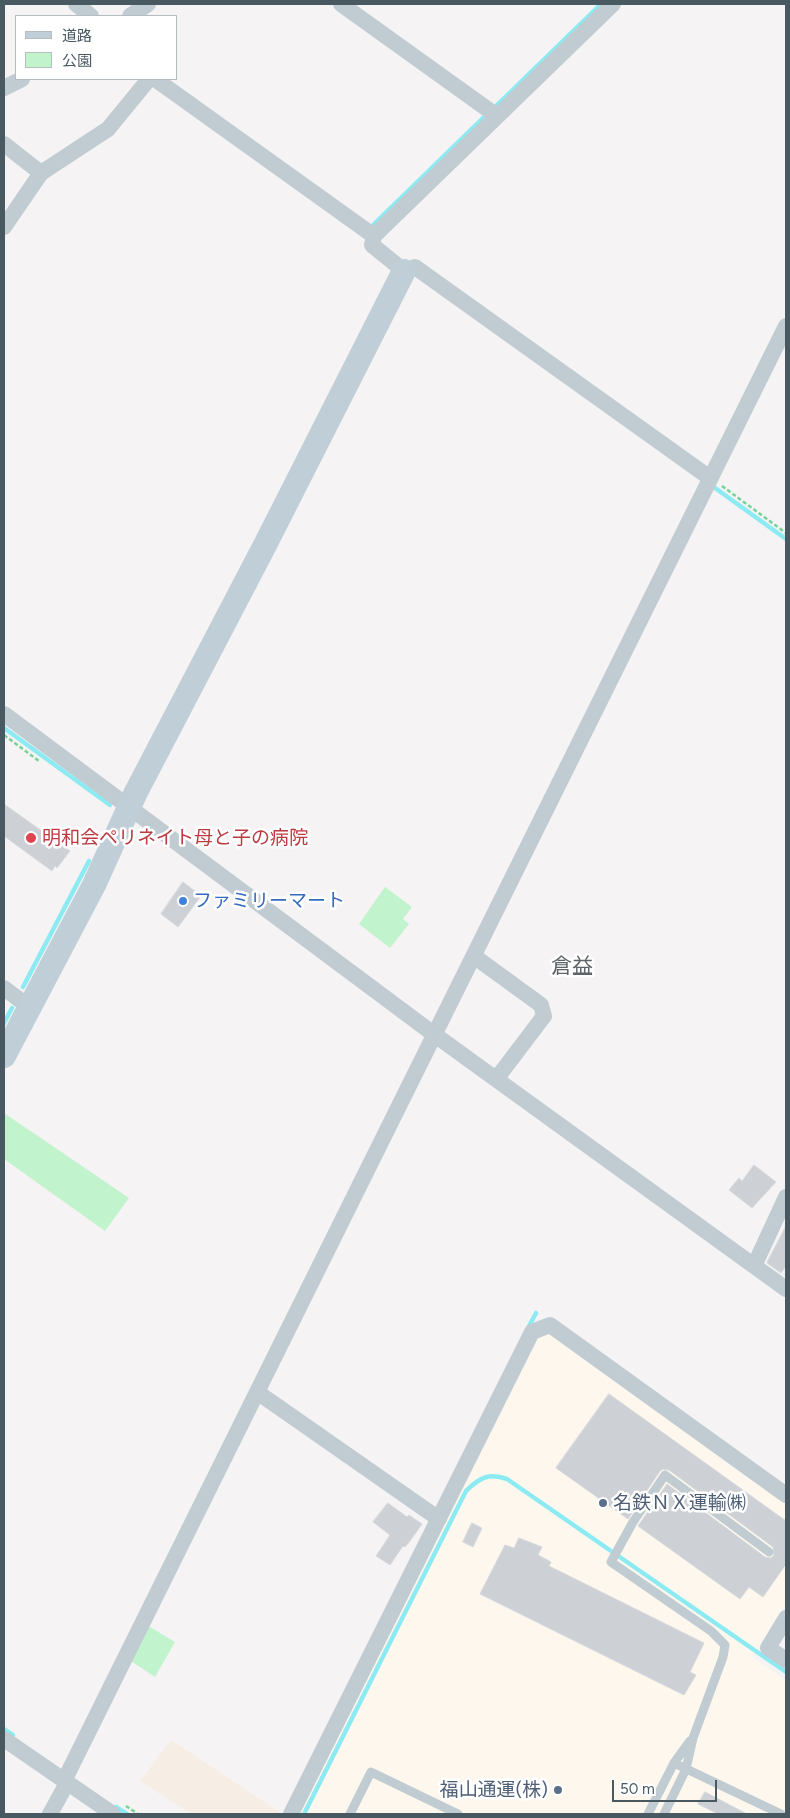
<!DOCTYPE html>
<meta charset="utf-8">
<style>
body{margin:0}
#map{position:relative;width:790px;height:1818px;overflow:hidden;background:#f5f3f3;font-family:Figtree,"Noto Sans JP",sans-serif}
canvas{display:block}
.frame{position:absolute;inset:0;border:5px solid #495962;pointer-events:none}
.legend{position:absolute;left:15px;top:15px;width:162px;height:65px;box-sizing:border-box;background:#fff;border:1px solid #b6bdc0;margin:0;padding:6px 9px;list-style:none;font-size:15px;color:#495962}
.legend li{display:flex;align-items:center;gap:10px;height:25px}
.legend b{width:25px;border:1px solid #b6bdc0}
.scale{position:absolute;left:612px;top:1780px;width:105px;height:22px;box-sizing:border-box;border:2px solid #495962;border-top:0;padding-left:6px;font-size:15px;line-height:18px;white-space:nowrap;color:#495962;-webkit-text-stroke:4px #fff;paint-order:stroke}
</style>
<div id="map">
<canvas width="790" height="1818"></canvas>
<div class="frame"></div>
<ul class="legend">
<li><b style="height:6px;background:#c0ced7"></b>道路</li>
<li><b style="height:14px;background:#c1f3cd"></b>公園</li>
</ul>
<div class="scale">50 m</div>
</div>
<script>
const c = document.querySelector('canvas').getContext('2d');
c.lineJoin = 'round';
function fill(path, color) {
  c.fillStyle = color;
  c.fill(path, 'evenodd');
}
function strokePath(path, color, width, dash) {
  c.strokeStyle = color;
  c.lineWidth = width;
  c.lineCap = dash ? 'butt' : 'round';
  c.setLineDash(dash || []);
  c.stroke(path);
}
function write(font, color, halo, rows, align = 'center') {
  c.font = font + ' Figtree,"Noto Sans JP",sans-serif';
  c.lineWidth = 5;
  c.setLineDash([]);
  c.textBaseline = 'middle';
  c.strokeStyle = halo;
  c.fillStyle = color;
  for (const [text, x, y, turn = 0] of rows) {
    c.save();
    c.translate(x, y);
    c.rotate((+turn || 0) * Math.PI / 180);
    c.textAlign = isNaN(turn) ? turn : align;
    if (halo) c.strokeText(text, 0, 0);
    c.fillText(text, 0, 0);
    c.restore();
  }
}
const commercial = new Path2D(`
 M552,1333L786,1500V1603L752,1657L786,1681V1814H298L536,1338Z`);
const green = new Path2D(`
 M385,887L412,907L403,919L409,924L390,948L359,924Z
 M4,1113L129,1198L105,1231L4,1159Z
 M145,1624L175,1642L155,1677L128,1659Z`);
const sand = new Path2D(`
 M171,1740L282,1814H191L140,1781Z`);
const stream = new Path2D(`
 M496,106L601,4
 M370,228L485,116
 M715,488L786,539
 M4,728L110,805
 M23,987L89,861
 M4,1023L12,1008
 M528,1328L536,1313
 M4,1729L13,1735
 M116,1807L127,1814
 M304,1814L466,1491C480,1477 489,1473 507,1479L786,1672`);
const building = new Path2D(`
 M4,804L70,851L57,868L55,866L52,871L4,836Z
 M183,882L201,896L178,927L161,914Z
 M754,1165L776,1182L752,1208L729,1190L739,1178L742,1181Z
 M786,1226V1266L781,1273L767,1263Z
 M609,1394L786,1521V1564L763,1597L749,1587L740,1599L638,1526L667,1484L765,1557L771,1558L774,1555L773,1547L669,1470L663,1469L660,1471L628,1519L556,1468Z
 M388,1503L407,1517L409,1515L422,1524L410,1541L405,1547L403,1546L390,1565L376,1556L390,1535L373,1522Z
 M472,1523L482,1528L473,1547L463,1542Z
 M519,1538L542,1547L538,1555L551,1562L549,1566L704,1643L690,1672L696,1675L684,1695L480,1594L505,1545L514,1548Z
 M705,1792L747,1814H718L698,1804Z`);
const path = new Path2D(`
 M722,486L786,533
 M4,735L39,761
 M126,1806L138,1814`);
const lane = new Path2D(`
 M674,1763L781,1814
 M350,1814L371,1772L458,1814
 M648,1814L674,1763L690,1741
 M664,1814L686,1769L693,1738L723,1657L725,1645L711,1631L611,1562L633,1522L665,1475L769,1552`);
const street = new Path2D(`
 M76,4L91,16
 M341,4L497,116
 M613,4L381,229L374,236L372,245L404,271L415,267L710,478
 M130,16L148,4
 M155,79L374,236
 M4,88L22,79
 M4,144L41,173
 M4,227L41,173L108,129L149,79
 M4,714L435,1035L786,1289
 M475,957L541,1005L544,1016L497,1078
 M4,988L29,1007
 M754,1266L786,1197
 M257,1392L439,1519
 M786,1618L768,1648L786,1660
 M4,1739L113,1814
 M64,1781L786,326
 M50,1814L67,1783
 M291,1814L532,1332L550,1325L786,1495`);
const secondary = new Path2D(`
 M4,1056L94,885L135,794L265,545L404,271`);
const markers = [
 [31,838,6,"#e0444e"],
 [183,901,5,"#3f7fe0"],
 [603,1503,5,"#5c6f8a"],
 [558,1790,5,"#5c6f8a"]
];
const healthNames = [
 ["明和会ペリネイト母と子の病院",42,838]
];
const shopNames = [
 ["ファミリーマート",193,901]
];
const serviceNames = [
 ["名鉄ＮＸ運輸㈱",613,1503],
 ["福山通運(株)",548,1790,"right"]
];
const quarterNames = [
 ["倉益",572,967]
];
fill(commercial, '#fef7ee');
fill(green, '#c1f3cd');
fill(sand, '#f6eee4');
strokePath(stream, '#8cebf2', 4.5);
fill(building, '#cdd1d5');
strokePath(building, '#d6dade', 1);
strokePath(path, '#76d398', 2.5, [4, 2.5]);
strokePath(lane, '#c0ccd2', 9);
strokePath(street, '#c0ccd2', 16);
strokePath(secondary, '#c0ced7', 24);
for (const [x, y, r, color] of markers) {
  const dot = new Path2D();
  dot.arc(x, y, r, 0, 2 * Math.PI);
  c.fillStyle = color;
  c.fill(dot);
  strokePath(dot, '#fff', 2);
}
write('19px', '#be3a42', '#fff', healthNames, 'left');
write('19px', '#366cbe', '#fff', shopNames, 'left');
write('19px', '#4e5e75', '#fff', serviceNames, 'left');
write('21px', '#5e6468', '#fff', quarterNames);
</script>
